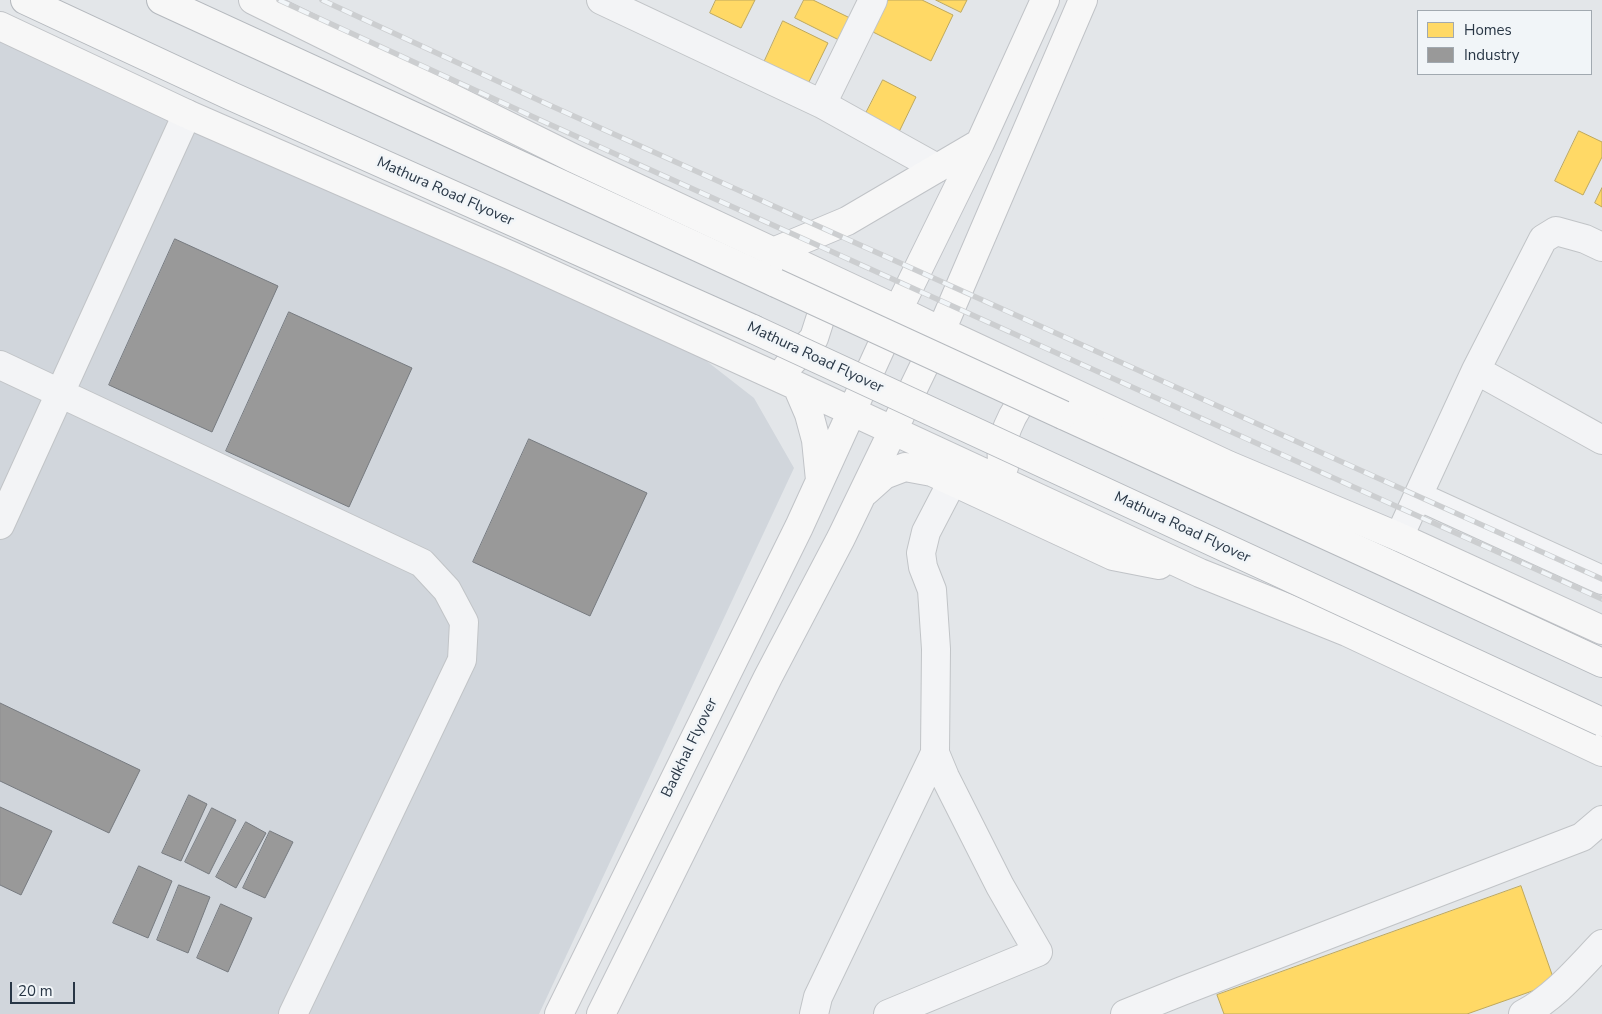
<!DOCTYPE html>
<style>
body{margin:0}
#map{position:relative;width:1602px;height:1014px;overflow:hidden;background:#e3e6e9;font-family:"Nunito Sans",sans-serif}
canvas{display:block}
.legend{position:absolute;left:1417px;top:10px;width:175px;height:65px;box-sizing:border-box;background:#f1f5f8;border:1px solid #a1a9b0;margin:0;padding:6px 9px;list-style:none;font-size:15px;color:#283645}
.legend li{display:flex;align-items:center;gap:10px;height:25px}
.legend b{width:25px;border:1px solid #a1a9b0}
.scale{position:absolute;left:10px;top:982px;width:65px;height:22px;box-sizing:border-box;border:2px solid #283645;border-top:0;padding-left:6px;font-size:15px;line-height:18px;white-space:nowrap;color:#283645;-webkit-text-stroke:4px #f1f5f8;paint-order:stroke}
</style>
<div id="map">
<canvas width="1602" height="1014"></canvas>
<ul class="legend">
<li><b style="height:14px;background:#ffd966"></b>Homes</li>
<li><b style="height:14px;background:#999"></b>Industry</li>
</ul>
<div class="scale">20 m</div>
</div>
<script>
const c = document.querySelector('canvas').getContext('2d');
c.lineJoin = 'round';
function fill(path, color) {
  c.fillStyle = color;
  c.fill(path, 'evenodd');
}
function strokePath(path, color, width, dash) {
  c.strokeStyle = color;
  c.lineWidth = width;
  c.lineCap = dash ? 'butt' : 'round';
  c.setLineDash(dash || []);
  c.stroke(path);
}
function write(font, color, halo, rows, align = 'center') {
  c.font = font + ' "Nunito Sans",sans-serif';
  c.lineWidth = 5;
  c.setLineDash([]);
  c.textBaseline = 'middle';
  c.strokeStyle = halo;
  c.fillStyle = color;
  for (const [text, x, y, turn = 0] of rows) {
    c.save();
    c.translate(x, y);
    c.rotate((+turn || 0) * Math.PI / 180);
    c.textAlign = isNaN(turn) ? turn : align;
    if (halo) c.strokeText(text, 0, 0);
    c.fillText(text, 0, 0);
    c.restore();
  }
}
const built = new Path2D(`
 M0,30L695,352L754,398L794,468L539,1014H0Z`);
const homes = new Path2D(`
 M716,0H755L741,28L710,13Z
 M804,0H813L850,18L839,40L795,18Z
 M884,0H922L953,15L931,61L869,30Z
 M936,0H967L961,12Z
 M783,21L828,43L805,90L761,69Z
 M883,80L916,97L898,134L864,117Z
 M1579,131L1602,142V157L1583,195L1555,181Z
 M1602,188V207L1595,203Z
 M1521,886L1555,983L1467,1014H1224L1217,995Z`);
const industry = new Path2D(`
 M175,239L278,286L212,432L109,385Z
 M289,312L412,368L349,507L226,451Z
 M529,439L647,493L590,616L473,562Z
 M0,703L140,770L109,833L0,781Z
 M189,795L207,804L181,861L162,853Z
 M0,807L52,831L21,895L0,885Z
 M212,808L236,820L209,874L185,862Z
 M246,822L266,833L236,888L216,877Z
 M270,831L293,842L265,898L243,888Z
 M139,866L172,881L148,938L113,923Z
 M179,885L210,897L188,953L157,940Z
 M221,904L252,918L228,972L197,958Z`);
const minor = new Path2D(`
 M601,0L822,104L937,168
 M822,104L873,0
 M0,365L422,563L447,590L464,622L462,660L293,1014
 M1476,370L1602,440
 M1418,496L1602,580
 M0,525L187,114
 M1399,537L1476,370L1543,239L1556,231L1585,239L1602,247
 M814,1014L818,997L935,753
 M888,1014L1038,952L1000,886L945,777L935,753L936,649L932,590L923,567L921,553L926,532L952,482
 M1125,1014L1182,991L1582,837L1602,820
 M1523,1014C1554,998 1578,969 1602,944`);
const major = new Path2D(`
 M253,0L573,158L898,310L941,331L1228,465L1399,537L1602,630
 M0,26L187,114L512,256L797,386L1200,573L1347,632L1602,752
 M773,252L847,221L980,143
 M787,367L814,338L822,313L824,293L822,283
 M797,386L809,414L816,440L820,480
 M1004,467C995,445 1014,407 1031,392C1034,388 1040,387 1045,386
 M865,492L884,475L905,467L932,472L1113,556L1159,565
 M559,1014L799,527L898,310L980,143L1045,0
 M601,1014L768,677L841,538L941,331L1083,0`);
const highway = new Path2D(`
 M25,0L231,96L753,329
 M161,0L776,283
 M1063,415L1387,563L1602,663`);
const rail = new Path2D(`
 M279,0L540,120L1602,599
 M322,0L547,104L1602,579`);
const highwayBridge = new Path2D(`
 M776,283L1063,415
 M753,329L1602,722`);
const streetNames = [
 ["Mathura Road Flyover",445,192,24],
 ["Mathura Road Flyover",815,358,25],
 ["Mathura Road Flyover",1182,528,25],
 ["Badkhal Flyover",690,748,-64]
];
fill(built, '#d1d6dc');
fill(homes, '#ffd966');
strokePath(homes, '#bea85c', 1);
fill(industry, '#999');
strokePath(industry, '#777b80', 1);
strokePath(minor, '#c1c4c7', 30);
strokePath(major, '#c0c3c7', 30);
strokePath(highway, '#b5b9be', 30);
strokePath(minor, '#f3f4f6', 28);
strokePath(major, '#f7f7f7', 28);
strokePath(highway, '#f7f7f7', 28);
strokePath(rail, '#ccced0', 5.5);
strokePath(rail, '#f1f5f8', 4, [11]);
strokePath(highwayBridge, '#b5b9be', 30, []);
strokePath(highwayBridge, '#f7f7f7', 28);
write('15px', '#283645', '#f1f5f8', streetNames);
</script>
